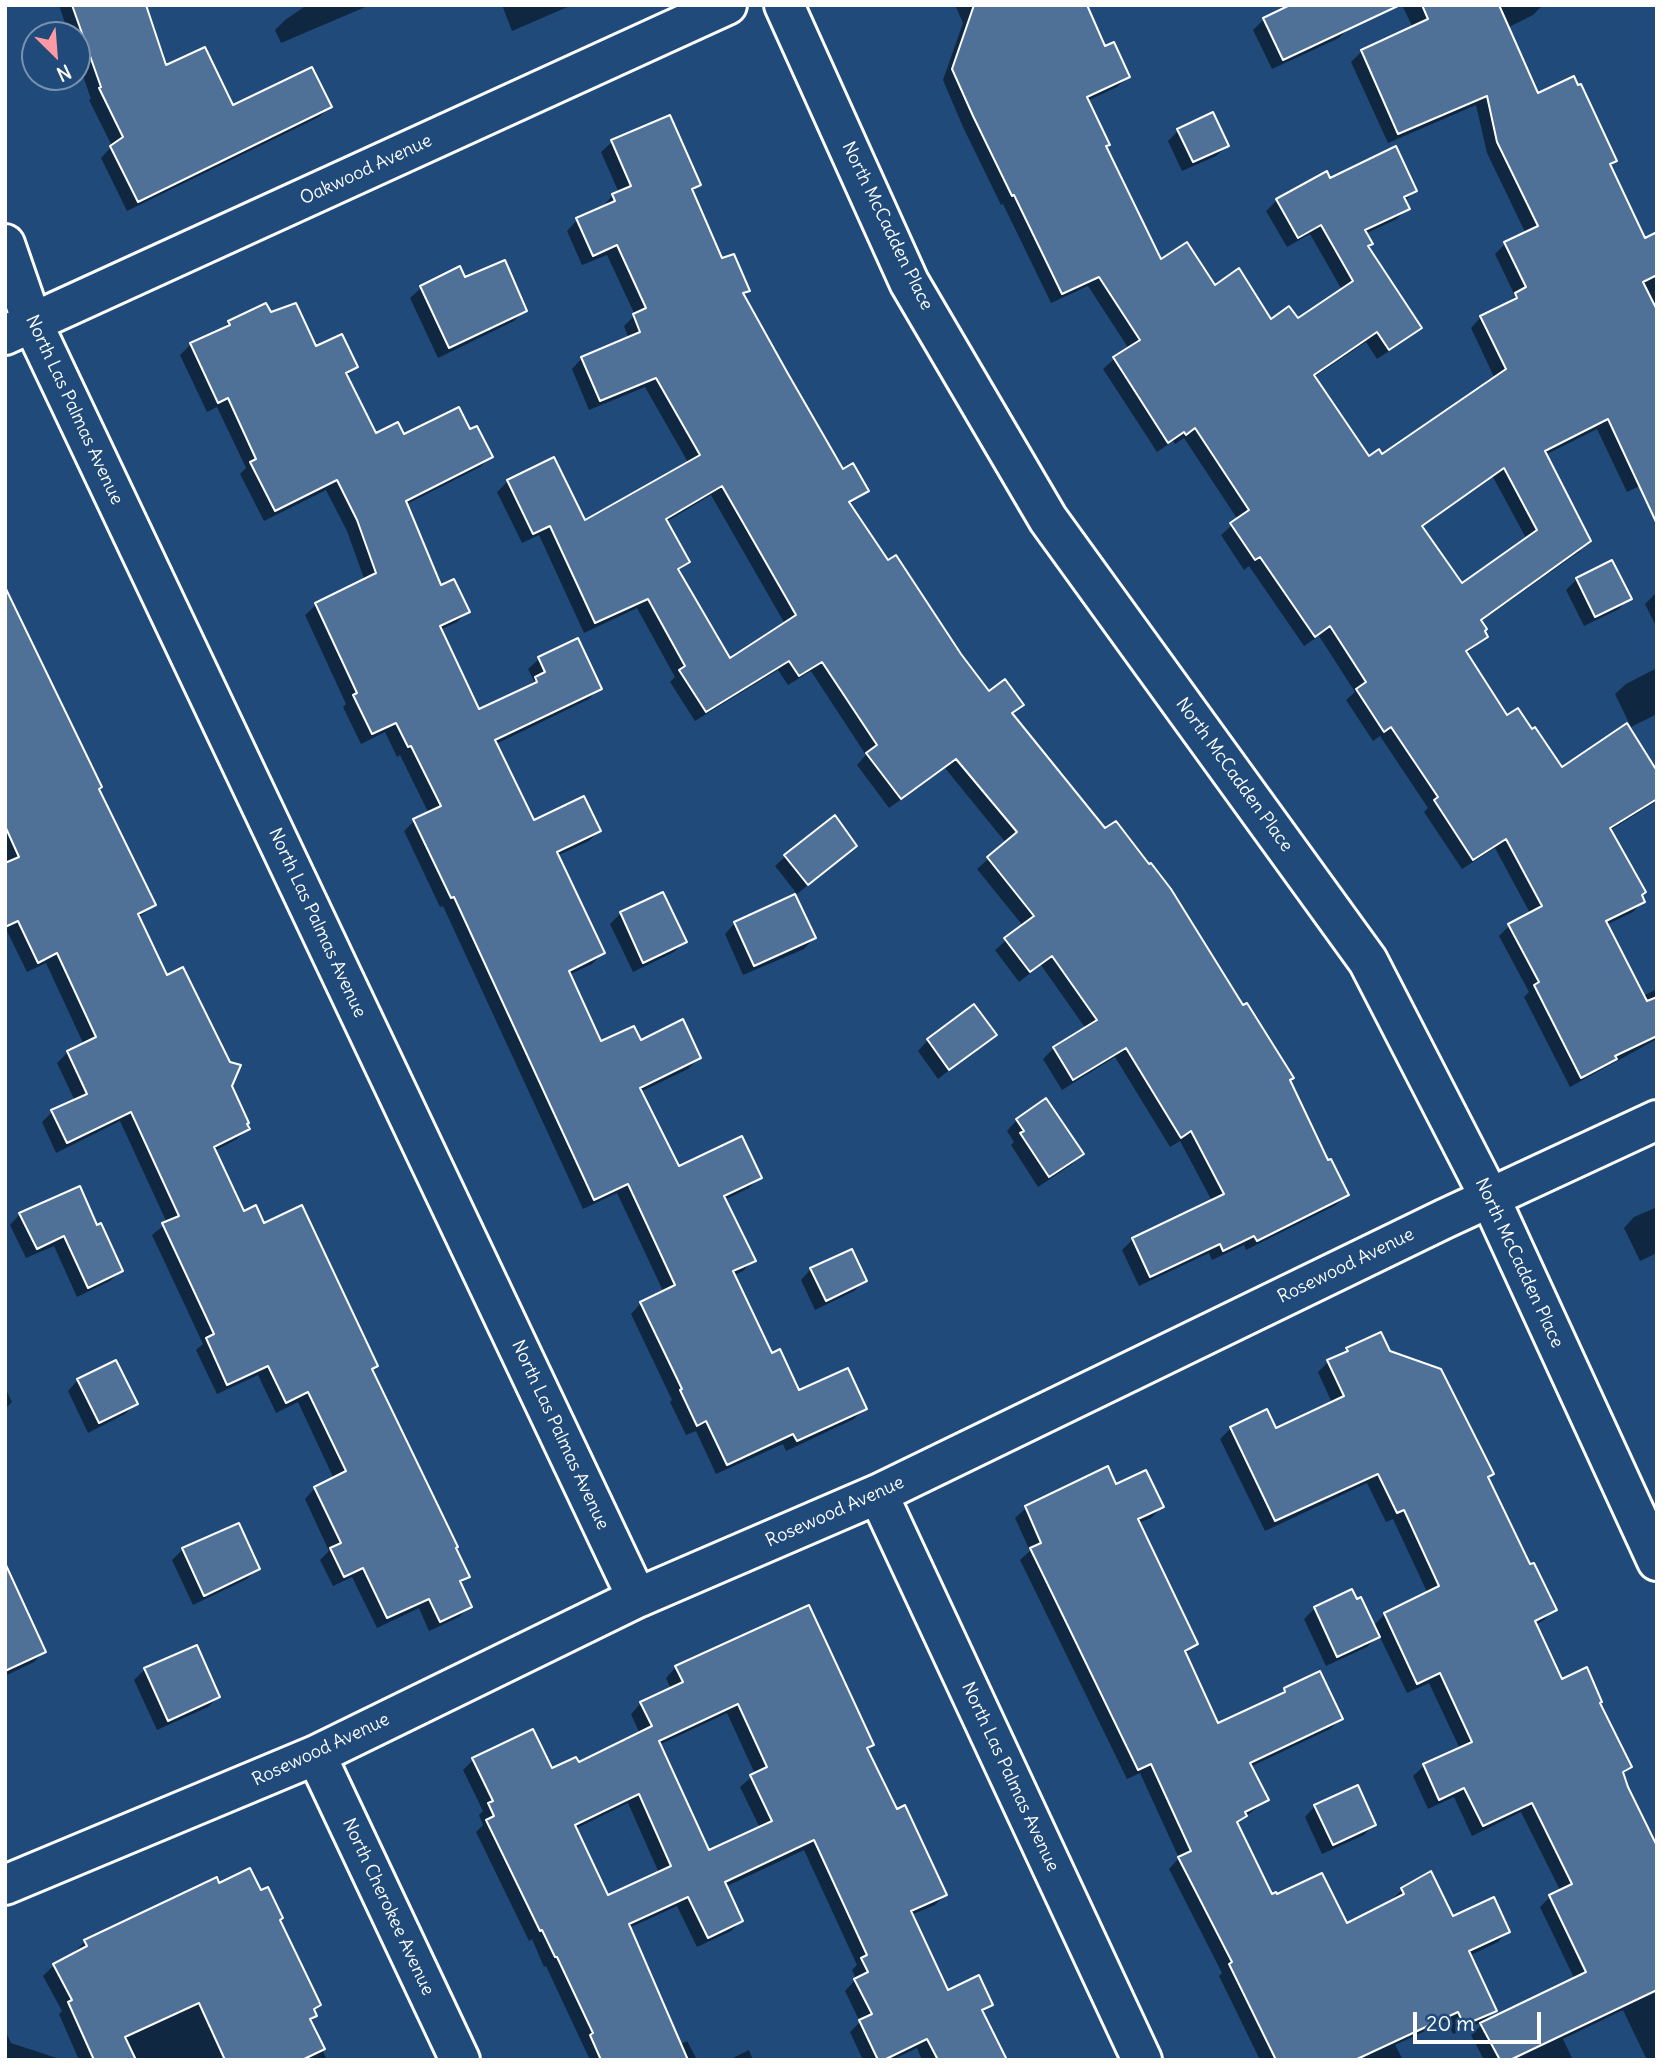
<!DOCTYPE html>
<style>
body{margin:0}
#map{position:relative;width:1662px;height:2065px;overflow:hidden;background:#1f4a7a;font-family:Delius,sans-serif}
canvas{display:block}
.frame{position:absolute;inset:0;border:7px solid #fff;pointer-events:none}
.north{position:absolute;left:21px;top:21px;width:70px;height:70px;box-sizing:border-box;background:#1f4a7a;border:2px solid #7992af;border-radius:50%;rotate:155deg;font-size:19px;font-weight:700;line-height:28px;text-align:center;color:#fff}
.north::after{content:'';display:block;margin:auto;width:24px;height:32px;background:#ff9aa2;clip-path:polygon(50% 0,100% 100%,50% 72%,0 100%)}
.scale{position:absolute;left:1413px;top:2012px;width:128px;height:32px;box-sizing:border-box;border:4px solid #fff;border-top:0;padding-left:9px;font-size:21px;line-height:24px;white-space:nowrap;color:#fff;-webkit-text-stroke:5px #1f4a7a;paint-order:stroke}
</style>
<div id="map">
<canvas width="1662" height="2065"></canvas>
<div class="frame"></div>
<div class="north">N</div>
<div class="scale">20 m</div>
</div>
<script>
const c = document.querySelector('canvas').getContext('2d');
c.lineJoin = 'round';
function fill(path, color) {
  c.fillStyle = color;
  c.fill(path, 'evenodd');
}
function strokePath(path, color, width, dash) {
  c.strokeStyle = color;
  c.lineWidth = width;
  c.lineCap = dash ? 'butt' : 'round';
  c.setLineDash(dash || []);
  c.stroke(path);
}
function write(font, color, halo, rows, align = 'center') {
  c.font = font + ' Delius,sans-serif';
  c.lineWidth = 5;
  c.setLineDash([]);
  c.textBaseline = 'middle';
  c.strokeStyle = halo;
  c.fillStyle = color;
  for (const [text, x, y, turn = 0] of rows) {
    c.save();
    c.translate(x, y);
    c.rotate((+turn || 0) * Math.PI / 180);
    c.textAlign = isNaN(turn) ? turn : align;
    if (halo) c.strokeText(text, 0, 0);
    c.fillText(text, 0, 0);
    c.restore();
  }
}
const shadow = new Path2D(`
 M59,5H144L165,68L233,107H330L319,117L127,211L101,158L112,146L89,100L91,99L77,58V35H69Z
 M307,5H370L281,43L275,30L285,20Z
 M502,5H572L512,31Z
 M955,5H1084L1104,48L1128,77L1117,87L1087,101L1108,144L1105,147L1160,262L1214,287L1271,321H1297L1342,290L1310,234L1287,247L1266,211L1277,200L1326,173L1330,180L1415,191L1404,202L1407,208L1397,219L1365,234L1367,247L1420,328L1409,338L1377,359L1366,342L1314,377L1369,459L1382,456L1495,379L1471,328L1481,317L1504,306L1515,296L1495,254L1505,244L1526,234L1487,153L1476,105L1388,143L1351,62L1362,51L1413,28L1402,5H1543L1533,15L1507,28L1537,95L1615,161L1609,166L1644,240L1657,249V483L1655,479L1627,492L1597,429L1545,455L1589,541L1579,552L1480,622L1486,637L1466,654L1506,718L1561,770L1657,774V801L1609,831L1643,901L1633,912L1606,925L1643,996L1657,989V1039L1570,1087L1524,997L1529,992L1499,936L1509,926L1531,915L1495,848L1462,869L1424,812L1428,808L1380,736L1373,741L1346,700L1355,692L1319,636L1304,646L1249,566L1244,570L1221,535L1238,520L1184,438L1175,444L1173,441L1157,452L1103,369L1114,359L1129,349L1088,286L1051,303L1003,204L1001,205L963,127L943,80L963,23ZM1493,477L1527,540L1462,585L1421,528Z
 M1264,19L1349,28L1339,38L1272,69L1253,30Z
 M1179,130L1227,146L1216,156L1182,171L1168,141Z
 M612,142L699,185L691,192L721,261L748,290L743,296L843,471L867,491L849,505L887,562L988,693L1021,705L1011,715L1289,1081L1328,1162L1347,1194L1336,1205L1246,1250L1244,1245L1212,1260L1209,1253L1139,1286L1122,1250L1133,1239L1212,1201L1180,1141L1170,1147L1115,1057L1062,1090L1043,1059L1054,1048L1086,1029L1041,965L1019,982L995,950L1023,926L977,869L1006,843L945,768L889,808L857,765L866,755L811,671L788,685L778,670L695,721L670,682L675,677L637,608L584,633L539,535L522,543L497,492L508,481L584,522L689,464L645,387L589,410L572,369L582,358L629,339L624,326L635,315L607,255L582,265L567,231L577,220L603,208V206L613,195L619,193L601,152ZM711,495L785,624L729,661L678,572L688,561L666,522Z
 M459,269L464,279L525,310L514,321L438,358L410,298L421,288Z
 M270,314L315,348L356,367L346,377L375,435L403,437L469,431L491,457L480,467L405,505L440,587L468,611L457,622L440,630L478,711L526,689L534,681L528,669L539,659L577,641L599,688L589,699L496,744L533,822L599,831L589,841L557,856L603,953L592,964L569,975L601,1043L640,1042L699,1058L688,1069L640,1092L679,1168L760,1177L749,1188L724,1200L754,1260L743,1271L733,1276L771,1355L798,1393L865,1408L854,1419L786,1451L783,1444L716,1474L696,1431L686,1435L670,1402L672,1400L631,1314L641,1303L664,1293L617,1193L583,1209L443,906L440,907L404,831L414,821L429,814L400,755L397,757L385,732L361,744L343,707L346,704L305,615L316,605L365,581L347,531L326,490L264,521L240,474L246,468L217,407L207,412L180,355L191,344L221,331L229,322Z
 M1577,579L1629,598L1619,609L1584,626L1566,590Z
 M1656,593H1657V628L1645,604Z
 M15,607L100,787L97,789L154,905L138,918L166,977L230,1086L248,1128L237,1139L214,1151L243,1213L263,1225L376,1365L371,1370L468,1576L460,1584L470,1606L459,1617L429,1631L419,1608L377,1628L352,1577L333,1586L320,1560L329,1551L305,1499L315,1488L334,1479L298,1402L276,1413L258,1375L217,1394L196,1350L203,1344L152,1235L167,1223L120,1121L56,1153L42,1122L52,1112L75,1101L57,1063L68,1052L84,1045L46,963L27,972L7,931H5V865L8,864L5,859V612Z
 M1657,668V714L1631,727L1615,694L1626,684Z
 M855,846L797,894L775,866L786,856Z
 M662,894L685,942L674,952L633,972L610,924L621,913Z
 M735,923L814,938L804,949L743,975L725,934Z
 M995,1034L938,1079L918,1051L928,1040Z
 M1017,1120L1082,1154L1071,1165L1038,1187L1011,1145L1014,1142L1007,1131Z
 M1657,1207V1253L1640,1261L1624,1228L1634,1217Z
 M20,1214L96,1227L121,1271L110,1281L77,1297L54,1246L26,1258L10,1225Z
 M811,1269L865,1281L854,1291L815,1310L801,1280Z
 M1347,1350L1388,1352L1492,1474L1487,1478L1530,1566L1554,1610L1544,1620L1535,1625L1561,1681L1598,1703L1630,1767L1622,1775L1657,1850V2060H1647L1623,2010L1563,2039L1573,2060H1484L1471,2035L1481,2025L1575,1980L1540,1907L1550,1897L1561,1892L1521,1812L1472,1836L1454,1797L1428,1809L1413,1776L1424,1766L1460,1749L1429,1683L1407,1693L1379,1635L1367,1647L1326,1666L1304,1619L1315,1608L1373,1626L1385,1614L1428,1594L1393,1519L1386,1522L1367,1483L1265,1531L1220,1439L1231,1428L1275,1430L1332,1403L1318,1372L1328,1362L1342,1356ZM1549,1898H1553L1592,1980L1589,1981Z
 M78,1380L135,1404L125,1414L88,1433L68,1391Z
 M5,1388L12,1402L5,1409Z
 M1115,1487L1162,1507L1151,1518L1138,1523L1196,1644L1185,1655L1217,1725L1277,1697L1285,1690L1341,1719L1330,1729L1250,1767L1267,1800L1236,1824L1271,1896L1346,1925L1392,1902L1391,1900L1402,1890L1452,1918L1508,1931L1498,1942L1469,1956L1495,2010L1484,2021L1453,2034L1447,2021L1395,2045L1403,2060H1260L1219,1976L1222,1973L1169,1869L1179,1858L1140,1773L1127,1779L1020,1560L1030,1551L1015,1518L1026,1508Z
 M183,1549L258,1568L247,1579L193,1605L172,1560Z
 M5,1614L44,1651L34,1662L5,1676Z
 M676,1667L872,1745L866,1750L896,1811L945,1895L935,1905L911,1915L947,1992L990,2004L982,2013L1005,2060H922L917,2048L892,2060H863L850,2032L860,2022L845,1991L856,1979L852,1970L857,1965L804,1850L725,1887L741,1921L731,1931L697,1947L677,1906L629,1928L679,2045L687,2041L697,2060H590L546,1966L544,1967L532,1939L529,1941L476,1832L483,1825L479,1815L483,1811L463,1770L473,1760L552,1771L578,1765L640,1734L631,1714L641,1703L671,1689L666,1678ZM727,1713L755,1774L740,1787L760,1828L709,1852L659,1745ZM628,1803L659,1873L608,1898L575,1829Z
 M145,1669L218,1697L208,1707L157,1730L134,1680Z
 M1315,1806L1374,1824L1364,1835L1322,1854L1305,1817Z
 M218,1885L278,1921L319,2005L313,2011L315,2015L309,2021L327,2060H79L59,2014L62,2011L43,1976L54,1965L75,1954L74,1952L85,1942Z
 M5,2030L11,2043L63,2060H5Z
 M749,2050L753,2060H729Z`);
const building = new Path2D(`
 M72,5H146L166,65L205,47L233,105L312,67L332,107L138,202L110,146L123,137L99,88L101,87Z
 M974,5H1087L1105,46L1114,42L1130,77L1087,97L1110,145L1106,146L1161,259L1187,242L1215,285L1239,268L1271,319L1289,306L1298,318L1353,281L1321,225L1298,238L1276,199L1327,171L1330,178L1396,146L1417,191L1404,197L1410,209L1365,230L1373,244L1368,246L1422,328L1389,350L1377,332L1314,375L1369,456L1379,449L1382,454L1506,369L1480,316L1517,298L1515,293L1526,287L1504,242L1538,226L1497,142L1487,96L1398,134L1361,50L1428,19L1422,5H1499L1538,93L1574,76L1578,85L1581,84L1617,161L1610,164L1645,238L1657,232V275L1643,282L1657,310V524L1608,419L1545,451L1591,541L1481,620L1487,629L1485,631L1488,637L1466,651L1507,715L1518,708L1532,729L1535,727L1562,767L1627,723L1657,771V799L1610,828L1646,892L1642,895L1645,902L1606,921L1647,1001L1657,997V1036L1615,1056L1617,1059L1581,1078L1534,985L1539,982L1508,924L1542,906L1506,839L1473,860L1434,800L1438,797L1391,727L1384,732L1356,689L1366,682L1330,626L1315,637L1260,557L1255,560L1230,523L1249,510L1195,428L1186,435L1184,432L1168,443L1113,357L1140,340L1099,277L1062,294L1014,195L1012,196L973,116L952,69ZM1504,468L1537,530L1462,583L1422,526Z
 M1290,5H1400L1283,60L1263,18Z
 M1213,112L1229,146L1193,162L1177,129Z
 M670,115L701,185L692,189L722,258L734,254L750,291L743,293L787,372L843,469L853,463L869,491L849,502L888,560L896,555L961,654L989,691L1005,679L1024,705L1012,713L1105,828L1116,821L1149,864L1151,863L1171,889L1243,1005L1247,1003L1294,1078L1290,1080L1328,1160L1331,1159L1349,1195L1257,1241L1254,1236L1223,1251L1220,1244L1150,1277L1132,1238L1224,1194L1191,1131L1181,1138L1126,1048L1073,1080L1053,1047L1097,1020L1052,956L1030,972L1004,938L1034,916L987,857L1017,832L956,759L901,799L866,753L877,745L822,662L799,676L789,661L706,712L679,670L685,666L648,599L595,623L550,526L533,534L507,480L554,457L585,520L700,455L656,378L600,401L581,357L640,332L633,314L646,308L617,245L593,256L576,218L615,201L612,194L631,186L611,140ZM722,486L796,615L730,658L678,569L690,562L666,519Z
 M505,260L527,311L449,348L420,286L460,266L465,277Z
 M266,303L271,312L296,303L316,346L342,334L358,367L346,373L376,433L398,422L404,434L459,407L470,429L477,426L493,457L406,501L441,585L454,579L470,612L440,626L479,709L537,682L535,677L545,672L538,657L578,638L602,689L495,740L534,820L584,796L601,831L557,852L605,953L569,971L601,1041L634,1026L641,1040L683,1019L701,1058L640,1088L679,1166L742,1136L762,1178L724,1196L756,1261L733,1271L772,1353L780,1349L799,1390L848,1368L867,1409L797,1441L793,1434L727,1465L706,1421L697,1426L680,1390L682,1389L640,1302L675,1285L628,1184L594,1200L454,897L451,898L413,819L441,806L411,746L408,747L396,723L372,734L353,695L357,693L315,603L376,573L357,520L337,480L275,511L250,462L256,459L228,398L218,403L190,343L230,325L228,321Z
 M1612,560L1632,599L1595,617L1576,578Z
 M5,587L102,787L99,789L156,905L138,914L167,975L183,967L230,1062L241,1065L232,1086L249,1123L247,1124L250,1129L214,1147L244,1211L256,1205L264,1223L302,1205L378,1366L372,1369L458,1547L456,1548L470,1577L460,1581L472,1607L440,1622L429,1599L387,1618L363,1568L344,1577L330,1548L341,1543L314,1487L346,1471L308,1392L286,1403L268,1366L227,1385L206,1338L214,1334L162,1223L179,1216L131,1112L67,1143L51,1110L87,1094L67,1051L96,1037L57,953L38,963L18,921L5,927V863L19,857L5,826Z
 M835,815L857,846L808,885L784,855Z
 M663,892L687,942L643,963L620,912Z
 M795,894L816,938L754,966L734,922Z
 M974,1004L997,1035L949,1070L927,1039Z
 M1046,1098L1084,1154L1049,1177L1020,1133L1024,1131L1016,1119Z
 M80,1186L97,1225L101,1223L123,1271L88,1288L64,1236L37,1249L19,1213Z
 M852,1249L867,1281L826,1301L810,1268Z
 M1381,1332L1390,1351L1441,1369L1494,1474L1488,1477L1530,1564L1534,1563L1557,1610L1535,1621L1562,1679L1587,1667L1602,1702L1600,1703L1632,1767L1623,1772L1628,1787L1657,1846V1990L1510,2060H1500L1480,2023L1586,1972L1549,1895L1572,1884L1532,1803L1483,1826L1464,1788L1439,1800L1423,1764L1472,1742L1440,1673L1417,1684L1384,1613L1439,1586L1404,1510L1397,1513L1378,1474L1275,1521L1230,1427L1267,1409L1276,1428L1344,1396L1327,1360L1348,1351L1346,1348Z
 M116,1360L138,1404L99,1423L77,1379Z
 M1108,1466L1116,1484L1146,1470L1164,1507L1138,1519L1198,1644L1185,1651L1218,1723L1285,1692L1284,1688L1320,1671L1343,1719L1250,1763L1269,1800L1245,1812L1247,1816L1237,1822L1272,1894L1276,1892L1277,1894L1322,1873L1347,1923L1404,1894L1401,1888L1431,1871L1453,1916L1494,1897L1510,1932L1469,1951L1497,2011L1464,2025L1458,2012L1355,2060H1276L1229,1964L1232,1962L1178,1857L1191,1851L1151,1764L1138,1770L1030,1548L1041,1543L1025,1506Z
 M239,1523L260,1569L204,1596L182,1548Z
 M5,1563L46,1652L5,1671Z
 M1352,1589L1357,1599L1361,1597L1380,1637L1337,1657L1314,1607Z
 M809,1605L874,1745L867,1748L897,1809L905,1805L947,1895L911,1911L948,1990L979,1975L993,2005L982,2010L1007,2060H938L927,2039L884,2060H878L859,2020L872,2014L854,1979L868,1972L861,1958L867,1955L814,1840L725,1882L743,1921L708,1938L688,1897L629,1924L688,2060H601L590,2035L593,2033L557,1957H555L542,1930L540,1931L486,1820L494,1816L488,1803L493,1801L472,1758L533,1729L552,1768L576,1757L579,1762L652,1726L640,1702L683,1682L675,1666ZM738,1704L767,1767L750,1775L772,1821L709,1850L659,1741ZM639,1794L671,1866L608,1895L575,1825Z
 M197,1645L220,1697L168,1721L144,1668Z
 M1358,1785L1376,1825L1333,1845L1314,1805Z
 M250,1868L261,1890L268,1887L283,1918L280,1920L321,2005L314,2009L317,2016L310,2019L325,2049L302,2060H225L199,2003L125,2037L136,2060H94L68,2002L72,2000L53,1964L87,1946L84,1940L217,1877L219,1883Z`);
const minor = new Path2D(`
 M784,5L909,282L1048,519L1368,961L1490,1198L1657,1561
 M5,244L32,322L637,1598
 M5,335L727,5
 M878,1494L1142,2060
 M316,1755L460,2060
 M5,1885L316,1755L637,1598L878,1494L1444,1219L1657,1120`);
const streetNames = [
 ["Oakwood Avenue",366,170,-25],
 ["North McCadden Place",887,226,64],
 ["North Las Palmas Avenue",74,410,65],
 ["North McCadden Place",1234,775,54],
 ["North Las Palmas Avenue",317,923,65],
 ["North McCadden Place",1519,1263,65],
 ["Rosewood Avenue",1346,1266,-26],
 ["North Las Palmas Avenue",560,1435,65],
 ["Rosewood Avenue",835,1512,-24],
 ["Rosewood Avenue",321,1750,-25],
 ["North Las Palmas Avenue",1010,1777,65],
 ["North Cherokee Avenue",388,1907,65]
];
fill(shadow, '#0007');
fill(building, '#507197');
strokePath(building, '#fff', 2);
strokePath(minor, '#fff', 44);
strokePath(minor, '#1f4a7a', 38);
write('18px', '#fff', '#1f4a7a', streetNames);
</script>
